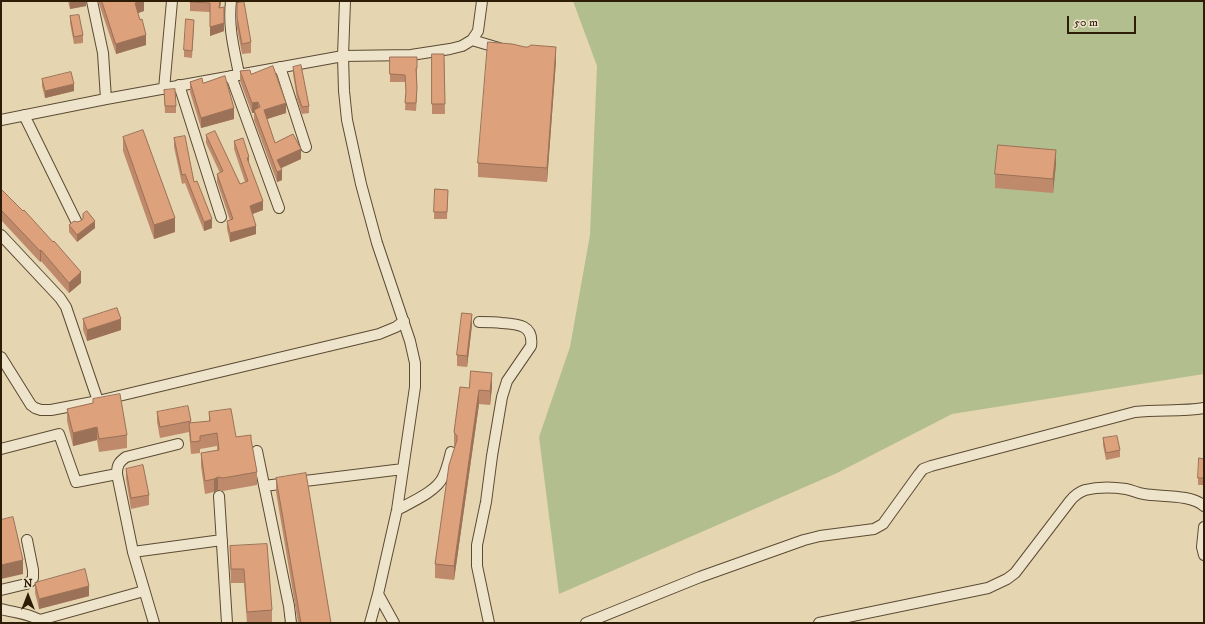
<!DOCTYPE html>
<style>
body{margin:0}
#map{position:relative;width:1205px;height:624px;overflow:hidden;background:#e5d5b1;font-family:"IM FELL DW Pica",serif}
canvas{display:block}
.frame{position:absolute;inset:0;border:2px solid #2d1d07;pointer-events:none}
.north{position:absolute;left:8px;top:576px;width:40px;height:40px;-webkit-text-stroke:3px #eee4cc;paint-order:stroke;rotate:0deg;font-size:11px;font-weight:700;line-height:16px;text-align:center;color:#2d1d07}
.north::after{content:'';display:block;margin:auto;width:14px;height:18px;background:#2d1d07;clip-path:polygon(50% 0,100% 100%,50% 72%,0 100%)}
.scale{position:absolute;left:1067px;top:16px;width:69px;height:18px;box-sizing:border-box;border:2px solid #2d1d07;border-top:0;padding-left:5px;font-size:12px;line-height:14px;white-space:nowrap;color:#2d1d07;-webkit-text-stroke:3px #eee4cc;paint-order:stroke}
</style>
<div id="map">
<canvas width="1205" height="624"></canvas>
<div class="frame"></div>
<div class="north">N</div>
<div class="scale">50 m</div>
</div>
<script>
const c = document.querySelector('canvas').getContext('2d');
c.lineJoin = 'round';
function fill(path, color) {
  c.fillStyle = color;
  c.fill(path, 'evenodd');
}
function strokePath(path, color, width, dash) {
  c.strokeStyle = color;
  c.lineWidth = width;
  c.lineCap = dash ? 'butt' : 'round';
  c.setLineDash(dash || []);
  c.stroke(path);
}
const green = new Path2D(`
 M573,1H1204V374L952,414L837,473L559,594L539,437L570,347L590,235L597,66Z`);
const minor = new Path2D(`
 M92,1L103,53L106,99
 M231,1C228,28 234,48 239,74
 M345,1L343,56L344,91L347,120L361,184L377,243L410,341L415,363V387L397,510L378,594L370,623
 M472,40L499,48
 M280,67L306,147
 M231,76L279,208
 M179,85L221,217
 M164,89L172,1
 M24,115L77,223
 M1,120L106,99L343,56L411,55L450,49L462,46L472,40L478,31L482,1
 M1,235L60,298L66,307L98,401
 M479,322C487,322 494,322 502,323C518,324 534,325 531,346L507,381L502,397L492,456L486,502L477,545V566L489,623
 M1,357L31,405L35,408L41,410H51L98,401L379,334L396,327L404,321
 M1,449L59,434L76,482L117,474
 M257,451L289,606L291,623
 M264,486L403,469
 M219,496L227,623
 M397,510C411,502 436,492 443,477C447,469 449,460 451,452
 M1204,527L1202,547L1204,555
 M133,552L222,540
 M1,590L26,584L31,581L33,578V570L27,540
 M378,594L394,623
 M1,609C15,613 33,614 44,623
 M40,620L144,591
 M154,623L133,552L117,474C117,465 119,462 126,457L178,444
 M586,623L700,577L804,540L820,536L874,529L883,524L888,517L919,474L923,469L931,466L1135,412C1158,409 1181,412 1204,408
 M819,623L988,588L1007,579L1015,573L1070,501C1074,496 1079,492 1085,490C1097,487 1113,487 1126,489C1132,490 1137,493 1144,494C1160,497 1191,494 1204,506`);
const wall = new Path2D(`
 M68,1H86V6L70,9Z
 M98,1H144V11L138,13L146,45L116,54Z
 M190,1H221L220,8L224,31L210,36V12L190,11Z
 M237,3L251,42V53L242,54L237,28Z
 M70,16L83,35V43L74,44L70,23Z
 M194,27L192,58L184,57V50Z
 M525,47L556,61L547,182L478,177V163Z
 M432,54H444L445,114H432Z
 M390,57H417V96L416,111L405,110L406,94L405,82H390Z
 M293,67L309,106V113L302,114L297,99L293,74Z
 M240,71L251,74L286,113L267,119L275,143L301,159L281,168L282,180L277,182L254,120V113H252L240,81Z
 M42,79L74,91L45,98L42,86Z
 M190,82L203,83L234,119L201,128L190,92Z
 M164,90L176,106V113H165Z
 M206,135L240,184L245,182L234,149V141L249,165L263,210L252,214L256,234L230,242L227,229V221L230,220L217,182V174L220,173L206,143Z
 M123,137L175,232L154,239L123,151Z
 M174,138L194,182L212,228L204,231L185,183L182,184L174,147Z
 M1056,164L1053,193L995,188V174Z
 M1,189L81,283L69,293L41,261L40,262L1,220Z
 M435,189L448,190L447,219H434Z
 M69,225L95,228L77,242L69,232Z
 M83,319L121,330L87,341L83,330Z
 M472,325L467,367L457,366V355Z
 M492,387L490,405L479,404L454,580L435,578V564L455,447L454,446V432L469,388Z
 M93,399L127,435V448L99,452L97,440L73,446L67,421V409L93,403Z
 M157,412L191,421V423L209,421V412L236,437L251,440L257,472V485L223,491L218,490L214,492L205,494L201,466V453L217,450V446L200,449V453L191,454L189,432L160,438L157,422Z
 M1103,438L1120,450V457L1106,460L1103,445Z
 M1204,459V485H1198V478Z
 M126,469L149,495V505L131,509L126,479Z
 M276,478L331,623H298L276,492Z
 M230,546L272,610V623H247L244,583H231L230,560Z
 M35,583L89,596L39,609L35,593Z`);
const shadedWall = new Path2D(`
 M70,1H86V6L70,9Z
 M142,1H144V11L135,14V3Z
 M220,1H221L219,17V8Z
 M224,23V31L210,36V27Z
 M146,35V45L116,54V44Z
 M556,47V61L547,182V168Z
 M74,84V91L45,98V91Z
 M258,102V112L254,110V113H252V103Z
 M286,103V113L264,120V110Z
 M234,108V119L201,128V118Z
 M301,149V159L277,170V160Z
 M1056,150V164L1053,193V179Z
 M249,157V165L247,158Z
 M282,170V180L277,182V172Z
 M263,201V210L250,215V206Z
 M175,218V232L154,239V225Z
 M212,219V228L204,231V222Z
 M95,221V228L77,242V235Z
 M256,226V234L230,242V233Z
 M41,250V261L40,262V251Z
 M81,272V283L69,293V283Z
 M472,314V325L467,367V356Z
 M121,319V330L87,341V330Z
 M492,373V387L490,405V391Z
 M479,390V404L454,580V566Z
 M97,427V440L73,446V433Z
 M218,477V490L214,492V479Z
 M23,560V574L1,579V565Z
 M89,586V596L39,609V599Z`);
const building = new Path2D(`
 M102,1H142L135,3L140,20L142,19L146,35L116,44Z
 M190,1H220L219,8L224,7V23L210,27V3L190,2Z
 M244,2L251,42L242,44L237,18V3Z
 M79,15L83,35L74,37L70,16Z
 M186,19L194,20L192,51L184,50Z
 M488,42L512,44L525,47H528L531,45L556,47L547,168L478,163Z
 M432,54H444L445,104H432Z
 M390,57H417V68H416L417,88L416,103H405L406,91L405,75L390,74Z
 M301,65L309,106L302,107L297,92L293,67Z
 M273,66L286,103L264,110L275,143L293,134L301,149L277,160L282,170L277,172L254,110L260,107L258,102L252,103L240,71L250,70L251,74Z
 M71,72L74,84L45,91L42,79Z
 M225,76L234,108L201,118L190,82L202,78L203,83Z
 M175,89L176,106H165L164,90Z
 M143,130L175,218L154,225L123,137Z
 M215,131L240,184L248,181L234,141L243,138L249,157L247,158L263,201L250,206L256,226L230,233L227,221L233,219L217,174L223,171L206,135Z
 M185,136L194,182L197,181L212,219L204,222L185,174L182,175L174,138Z
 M998,145L1056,150L1053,179L995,174Z
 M1,189L23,211L24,210L53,242L54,241L81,272L69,283L41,250L40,251L1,210Z
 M435,189L448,190L447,212H434Z
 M87,211L95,221L77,235L69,225L74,221L77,222L80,221L83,219V214Z
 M117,308L121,319L87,330L83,319Z
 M462,313L472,314L467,356L457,355Z
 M471,371L492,373L490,391L479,390L454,566L435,564L449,465L457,440V436L454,432L460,387L469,388Z
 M120,394L127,435L99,439L97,427L73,433L67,409L93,403V399Z
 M188,406L191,421L160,427L157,412Z
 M231,409L236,437L251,435V439L257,472L223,478L218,477L214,479L205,481L201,453L219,450L217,433L200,436V441L191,442L189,423L210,421L209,412Z
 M1117,436L1120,450L1106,453L1103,438Z
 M1199,458L1204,459V478H1198Z
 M143,465L149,495L131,498L126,469Z
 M306,473L331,623H301L276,478Z
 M13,517L23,560L1,565V520Z
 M267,544L272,610L247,612L244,569H231L230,546Z
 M85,569L89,586L39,599L35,583Z`);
fill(green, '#b2be8e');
strokePath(minor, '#5b4b32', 12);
strokePath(minor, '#eee4cc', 10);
fill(wall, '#be8a6b');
fill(shadedWall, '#9b7157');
fill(building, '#dda17c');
strokePath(building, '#9b7157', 1);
</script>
